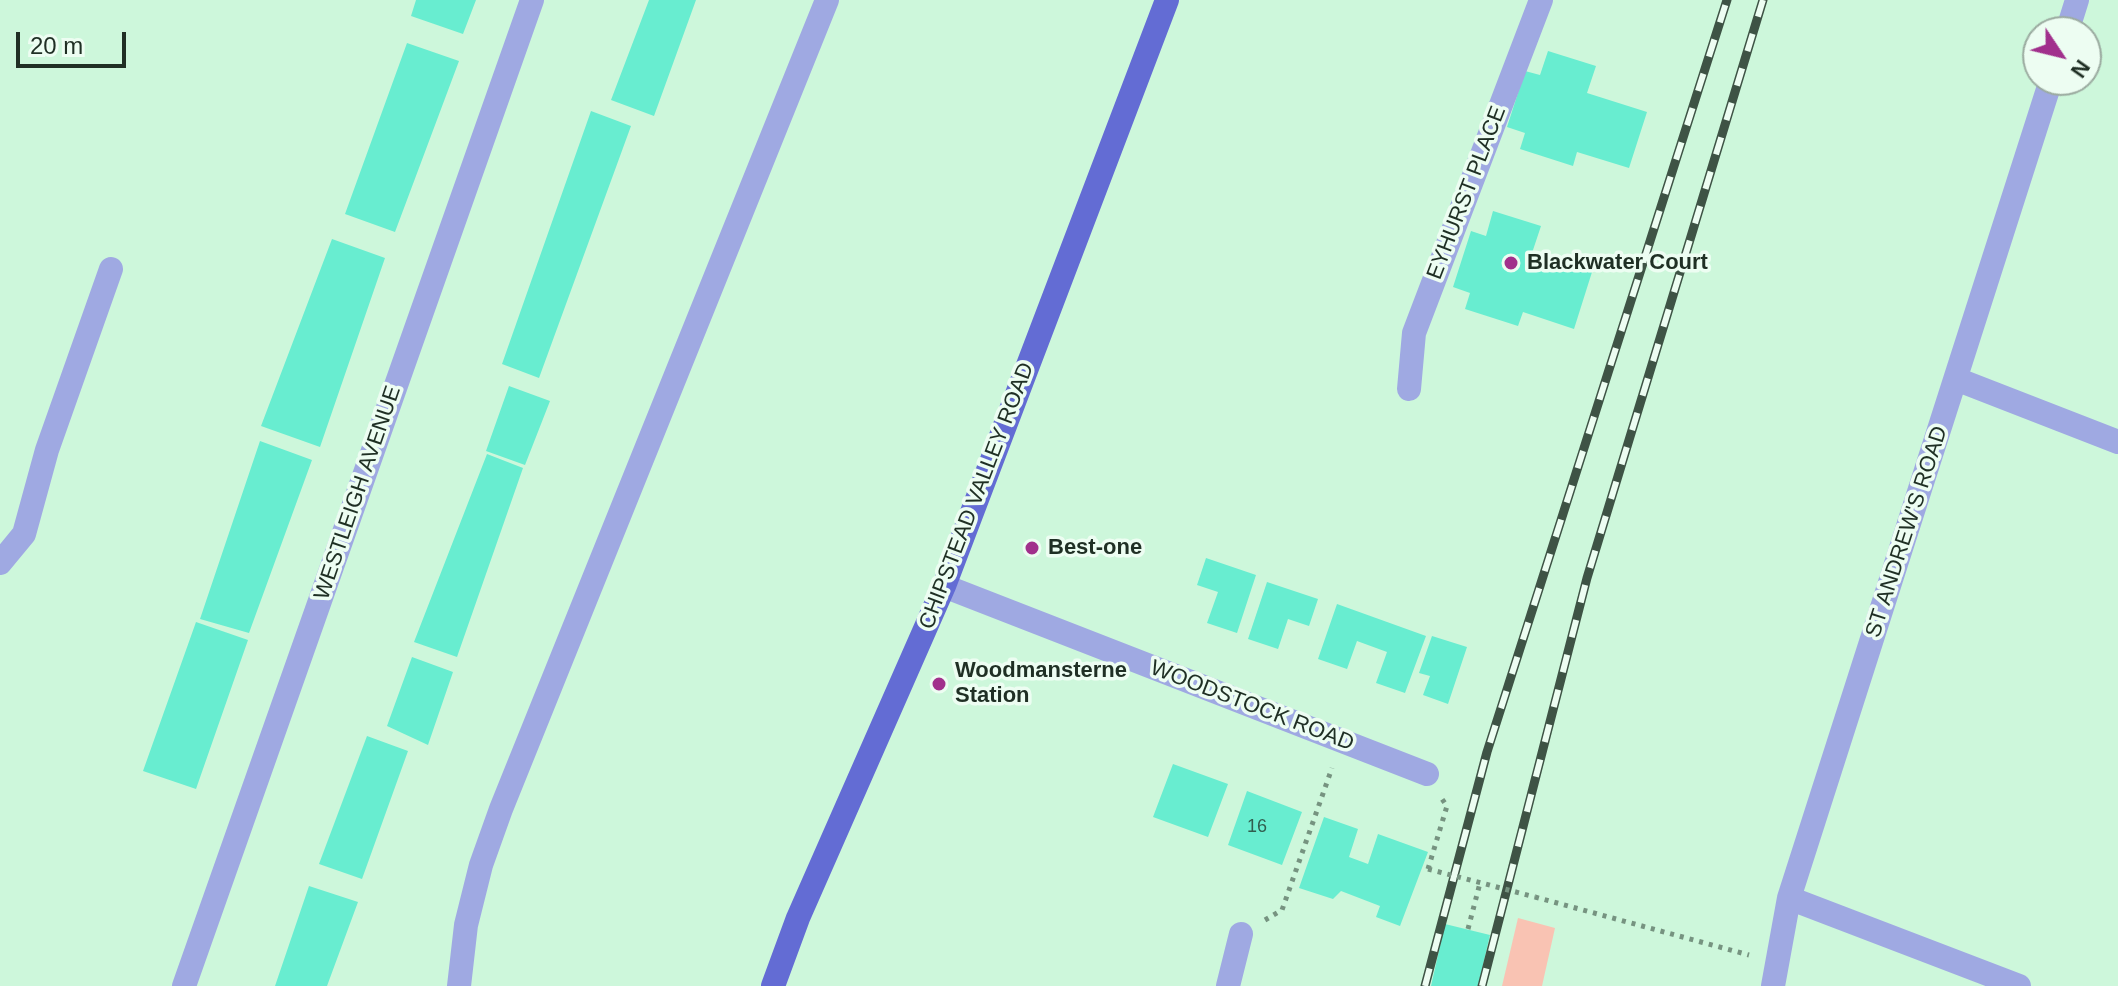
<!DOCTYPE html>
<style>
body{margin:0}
#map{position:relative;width:2118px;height:986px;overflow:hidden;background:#cdf7db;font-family:Arial,sans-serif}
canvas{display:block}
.north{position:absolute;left:2022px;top:16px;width:80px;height:80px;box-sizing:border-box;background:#edfdf2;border:2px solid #9baba0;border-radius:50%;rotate:125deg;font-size:22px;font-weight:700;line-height:32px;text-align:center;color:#1f2f24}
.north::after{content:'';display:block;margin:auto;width:28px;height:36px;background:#a1308c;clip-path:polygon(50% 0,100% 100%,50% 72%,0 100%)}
.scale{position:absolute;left:16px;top:32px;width:110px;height:36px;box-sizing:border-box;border:4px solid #1f2f24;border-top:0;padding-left:10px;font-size:24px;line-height:28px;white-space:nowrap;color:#1f2f24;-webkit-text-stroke:6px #edfdf2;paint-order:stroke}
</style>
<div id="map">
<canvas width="2118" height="986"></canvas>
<div class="north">N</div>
<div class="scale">20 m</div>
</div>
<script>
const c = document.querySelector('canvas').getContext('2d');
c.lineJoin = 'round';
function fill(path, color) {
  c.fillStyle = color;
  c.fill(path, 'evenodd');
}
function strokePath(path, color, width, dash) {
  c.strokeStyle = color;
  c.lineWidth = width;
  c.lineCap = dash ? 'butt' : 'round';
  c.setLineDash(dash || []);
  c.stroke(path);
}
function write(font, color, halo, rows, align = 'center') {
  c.font = font + ' Arial,sans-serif';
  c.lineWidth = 7;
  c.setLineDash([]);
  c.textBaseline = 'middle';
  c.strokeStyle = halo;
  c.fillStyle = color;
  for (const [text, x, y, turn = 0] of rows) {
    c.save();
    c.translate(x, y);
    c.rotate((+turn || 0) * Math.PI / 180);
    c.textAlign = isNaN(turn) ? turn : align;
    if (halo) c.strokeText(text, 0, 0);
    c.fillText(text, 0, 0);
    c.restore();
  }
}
const green = new Path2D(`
 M1518,918L1555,928L1542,986H1502Z`);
const building = new Path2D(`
 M416,0H476L463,34L411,16Z
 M649,0H696L654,116L611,100Z
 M407,43L459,61L395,232L345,214Z
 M1548,51L1596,66L1587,93L1647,112L1629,168L1577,152L1573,166L1520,149L1525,133L1507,127L1525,71L1540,75Z
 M591,111L631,126L539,378L502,364Z
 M1493,211L1541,226L1532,253L1592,272L1574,329L1523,312L1518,326L1465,309L1470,293L1453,287L1471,231L1486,236Z
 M332,239L385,258L320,447L261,426Z
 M509,386L550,401L525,465L486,451Z
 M260,441L312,460L249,633L200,619Z
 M487,454L523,468L457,657L414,642Z
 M1206,558L1256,575L1237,633L1207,623L1218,592L1197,585Z
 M1267,582L1318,599L1309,626L1288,619L1278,649L1248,639Z
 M1337,604L1426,636L1405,693L1376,683L1387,652L1357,641L1347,669L1318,659Z
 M196,622L248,640L196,789L143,771Z
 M1432,636L1467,647L1448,704L1423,695L1430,676L1419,673Z
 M412,657L453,672L428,745L387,726Z
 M367,736L408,751L362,879L319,864Z
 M1173,764L1228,784L1208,837L1153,817Z
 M1247,791L1302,812L1282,865L1228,845Z
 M1324,817L1358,829L1349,857L1368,864L1378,834L1428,852L1400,926L1376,917L1380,906L1341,891L1333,899L1299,888Z
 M309,886L358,902L327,986H275Z
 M1445,924L1490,935L1478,986H1431Z`);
const path = new Path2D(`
 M1428,869L1447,806L1442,799
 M1535,897L1749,955
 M1265,920L1282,910L1332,768
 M1468,929L1480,883`);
const minor = new Path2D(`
 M2067,32L2077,0
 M1956,379L2118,442
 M1409,389L1414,333L1541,0
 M0,563L24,534L47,450L111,269
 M944,586L1427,774
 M1789,898L2019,986
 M184,986L532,0
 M459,986L466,925L481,865L501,809L827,0
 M1228,986L1241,934
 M1773,986L1789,898L2051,80`);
const major = new Path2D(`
 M773,986L798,918L944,586L1167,0`);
const rail = new Path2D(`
 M1425,986L1487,752L1727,0
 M1482,986L1587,578L1763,0`);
const pathBridge = new Path2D(`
 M1428,869L1535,897`);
const markers = [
 [1511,263,8,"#a1308c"],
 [1032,548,8,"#a1308c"],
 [939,684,8,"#a1308c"]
];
const numberNames = [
 ["16",1257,827]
];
const streetNames = [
 ["EYHURST PLACE",1467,193,-69],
 ["WESTLEIGH AVENUE",358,493,-71],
 ["CHIPSTEAD VALLEY ROAD",977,496,-69],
 ["ST ANDREW'S ROAD",1907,532,-72],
 ["WOODSTOCK ROAD",1252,706,21]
];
const poiNames = [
 ["Blackwater Court",1527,263],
 ["Best-one",1048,548],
 ["Woodmansterne",955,671],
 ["Station",955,696]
];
fill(green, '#f9c3b3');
fill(building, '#68edd0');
strokePath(path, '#769380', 5, [4, 6]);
strokePath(minor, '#9fa9e2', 24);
strokePath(major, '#636cd4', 24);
strokePath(rail, '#3e5345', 9);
strokePath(rail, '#edfdf2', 6, [18]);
strokePath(pathBridge, '#769380', 5, [4, 6]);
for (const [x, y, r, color] of markers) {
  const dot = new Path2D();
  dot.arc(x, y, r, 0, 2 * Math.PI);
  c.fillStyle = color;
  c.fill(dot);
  strokePath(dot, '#edfdf2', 3);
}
write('18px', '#315e4f', null, numberNames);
write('22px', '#1f2f24', '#edfdf2', streetNames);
write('bold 22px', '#1f2f24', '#edfdf2', poiNames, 'left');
</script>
